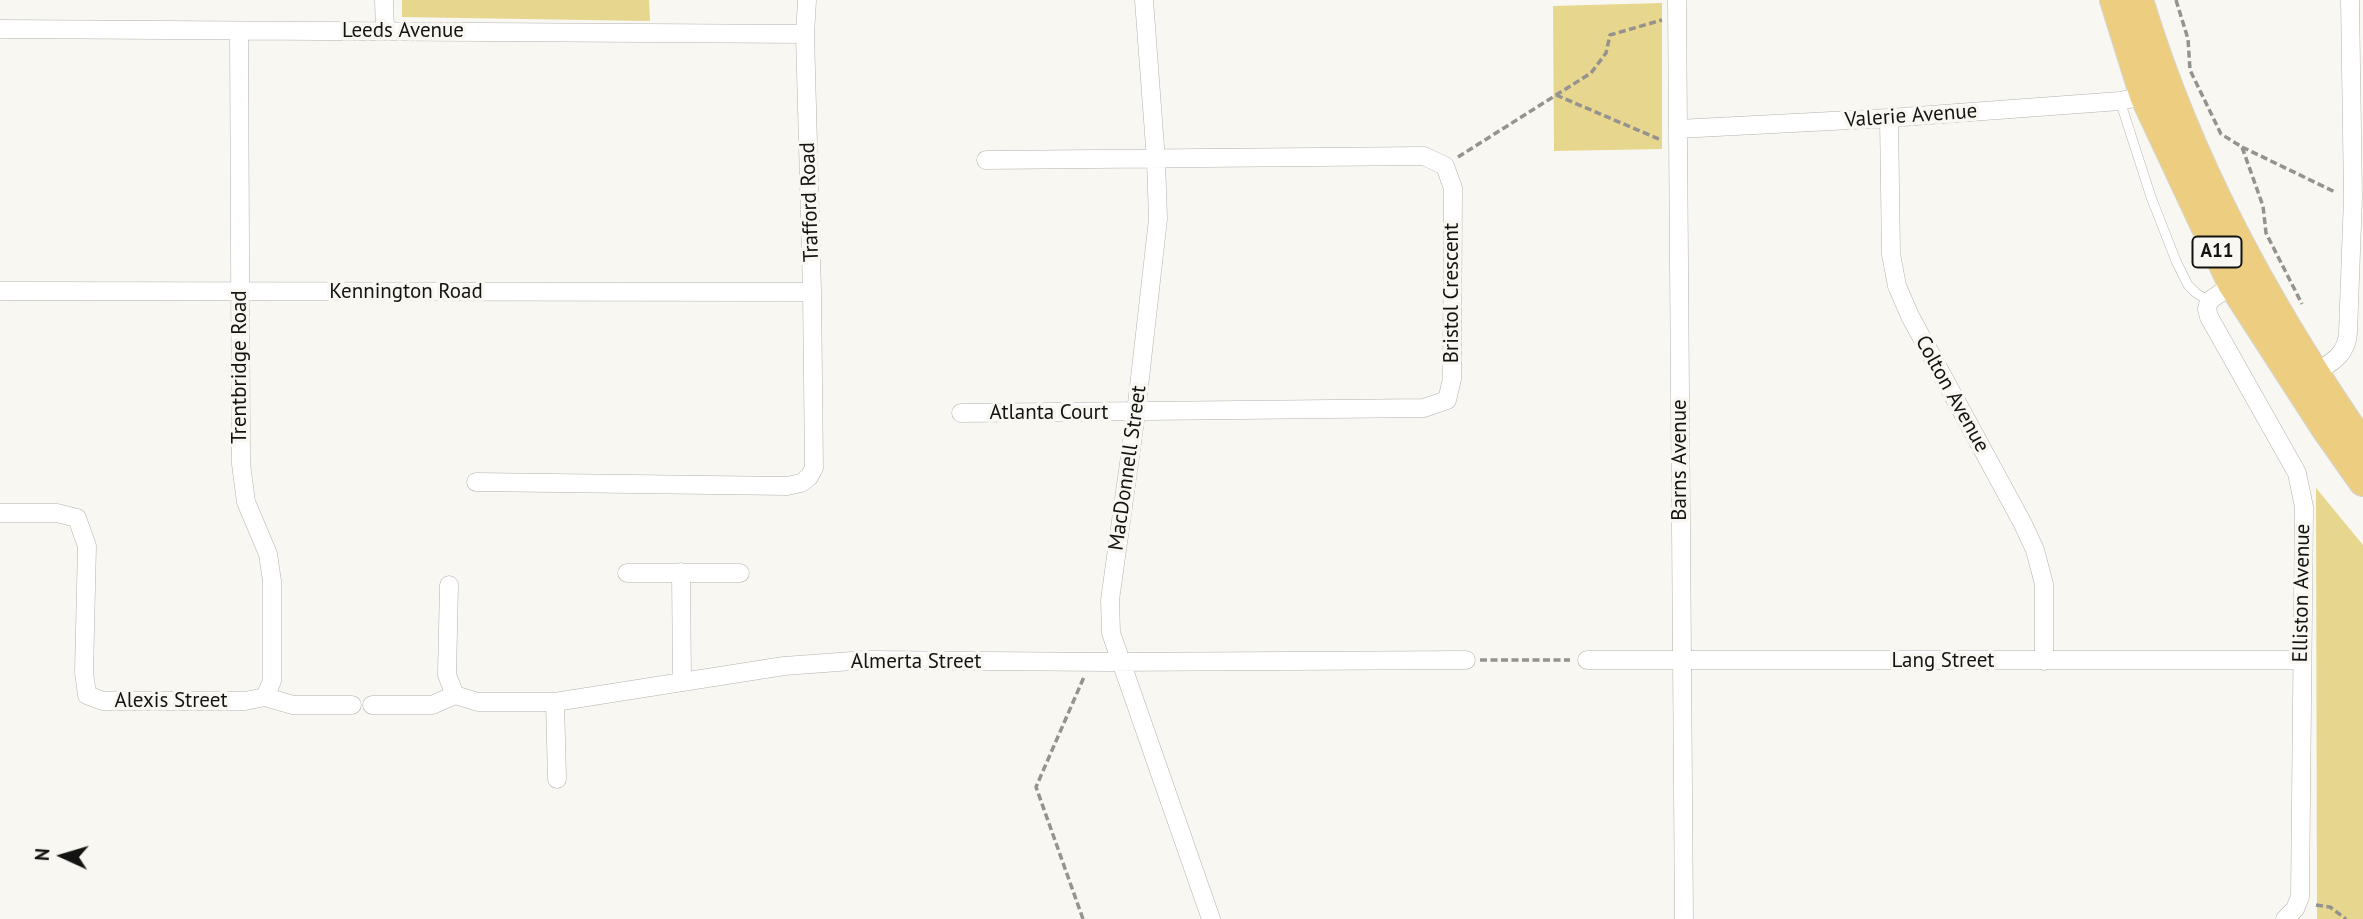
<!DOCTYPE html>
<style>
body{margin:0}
#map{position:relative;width:2363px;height:919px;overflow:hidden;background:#f8f7f2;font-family:"PT Sans",sans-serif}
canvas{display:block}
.north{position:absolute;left:28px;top:821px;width:70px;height:70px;-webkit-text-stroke:5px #f8f7f2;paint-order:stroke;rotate:274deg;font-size:19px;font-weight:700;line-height:28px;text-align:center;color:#131311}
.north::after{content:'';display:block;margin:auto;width:24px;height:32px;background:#131311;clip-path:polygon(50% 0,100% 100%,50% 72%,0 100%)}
</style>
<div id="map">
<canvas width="2363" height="919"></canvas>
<div class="north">N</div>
</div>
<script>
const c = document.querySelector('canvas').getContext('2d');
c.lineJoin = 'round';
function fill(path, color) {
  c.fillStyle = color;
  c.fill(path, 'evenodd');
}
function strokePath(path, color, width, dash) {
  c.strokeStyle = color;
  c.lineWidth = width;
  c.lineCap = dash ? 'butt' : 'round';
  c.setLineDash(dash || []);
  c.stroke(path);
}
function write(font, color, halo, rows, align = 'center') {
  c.font = font + ' "PT Sans",sans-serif';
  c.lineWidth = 7;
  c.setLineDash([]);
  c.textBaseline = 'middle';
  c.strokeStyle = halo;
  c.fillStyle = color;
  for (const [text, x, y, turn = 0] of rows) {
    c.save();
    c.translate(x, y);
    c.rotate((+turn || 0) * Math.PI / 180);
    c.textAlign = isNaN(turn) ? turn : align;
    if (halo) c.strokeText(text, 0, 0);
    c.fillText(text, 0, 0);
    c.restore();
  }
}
const green = new Path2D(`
 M402,0H649L650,21L402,17Z
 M1662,3V149L1554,151L1553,6Z
 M2316,488L2363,545V919H2317Z`);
const path = new Path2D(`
 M2176,0L2188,39L2190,70L2221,134L2242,147L2263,206L2266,233L2302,304
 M1556,95L1661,140
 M2242,147L2335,192
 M1458,157L1591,73L1606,53L1610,35L1662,20
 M1480,660H1570
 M2316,905L2330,907L2346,919
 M1083,919L1036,787L1084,677`);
const lane = new Path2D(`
 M2120,101L2151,197L2176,261L2188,285L2196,293L2209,301`);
const street = new Path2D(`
 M384,0L385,31
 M1144,0L1156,160L1158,219L1136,413L1110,600L1111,633L1211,919
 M1677,0L1684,919
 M0,29L805,34
 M239,31L241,464L246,502L268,554L272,581V681L265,697
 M1889,118L1891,254L1897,286L1910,316L2023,524L2035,550L2044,584V661
 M1678,129L1889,118L2120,101L2144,96
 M2239,280L2209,301L2207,309L2209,317L2297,473L2304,507L2300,897L2295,909L2285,919
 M0,291L812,292
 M2309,377C2329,363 2346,358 2348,333L2353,197L2350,0
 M961,413L1424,408L1447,400L1452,379L1453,188L1445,166L1424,156L986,160
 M476,482L787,486L801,483L809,477L814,468L812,292L805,34L807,0
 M0,513H57L77,518L87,546L84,672L87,695L103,701H245L265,697L293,705H352
 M681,572L682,682
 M627,573H740
 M449,585L447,675L455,695
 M1587,660H2300
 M555,702L557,779
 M372,705H432L455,695L478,702H555L784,666L866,660L1106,662L1466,660`);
const primary = new Path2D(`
 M2114,0L2144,96L2232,284L2325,428L2363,482
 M2139,0C2188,162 2267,306 2363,445`);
const shields = [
 [2217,252,49]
];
const shieldNames = [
 ["A11",2217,252]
];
const streetNames = [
 ["Leeds Avenue",403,31],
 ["Valerie Avenue",1911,116,-4],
 ["Trafford Road",810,202,-92],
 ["Kennington Road",406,292],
 ["Bristol Crescent",1452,293,-90],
 ["Trentbridge Road",240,367,-90],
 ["Colton Avenue",1952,394,61],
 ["Atlanta Court",1049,413],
 ["Barns Avenue",1680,460,-90],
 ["MacDonnell Street",1128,468,-82],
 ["Elliston Avenue",2302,593,-89],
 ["Lang Street",1943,661],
 ["Almerta Street",916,662],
 ["Alexis Street",171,701]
];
fill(green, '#e7d68d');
strokePath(lane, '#b3b2ad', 10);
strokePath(street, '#b3b2ad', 19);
strokePath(primary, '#d5d5d4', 30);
strokePath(path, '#949390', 3.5, [7, 3.5]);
strokePath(lane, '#fff', 9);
strokePath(street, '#fff', 18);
strokePath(primary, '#edce80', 28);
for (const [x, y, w] of shields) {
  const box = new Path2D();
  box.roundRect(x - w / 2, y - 15.5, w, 31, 5);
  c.fillStyle = '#f8f7f2';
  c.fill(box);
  strokePath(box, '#131311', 2);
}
write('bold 19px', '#131311', null, shieldNames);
write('21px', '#131311', '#f8f7f2', streetNames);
</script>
